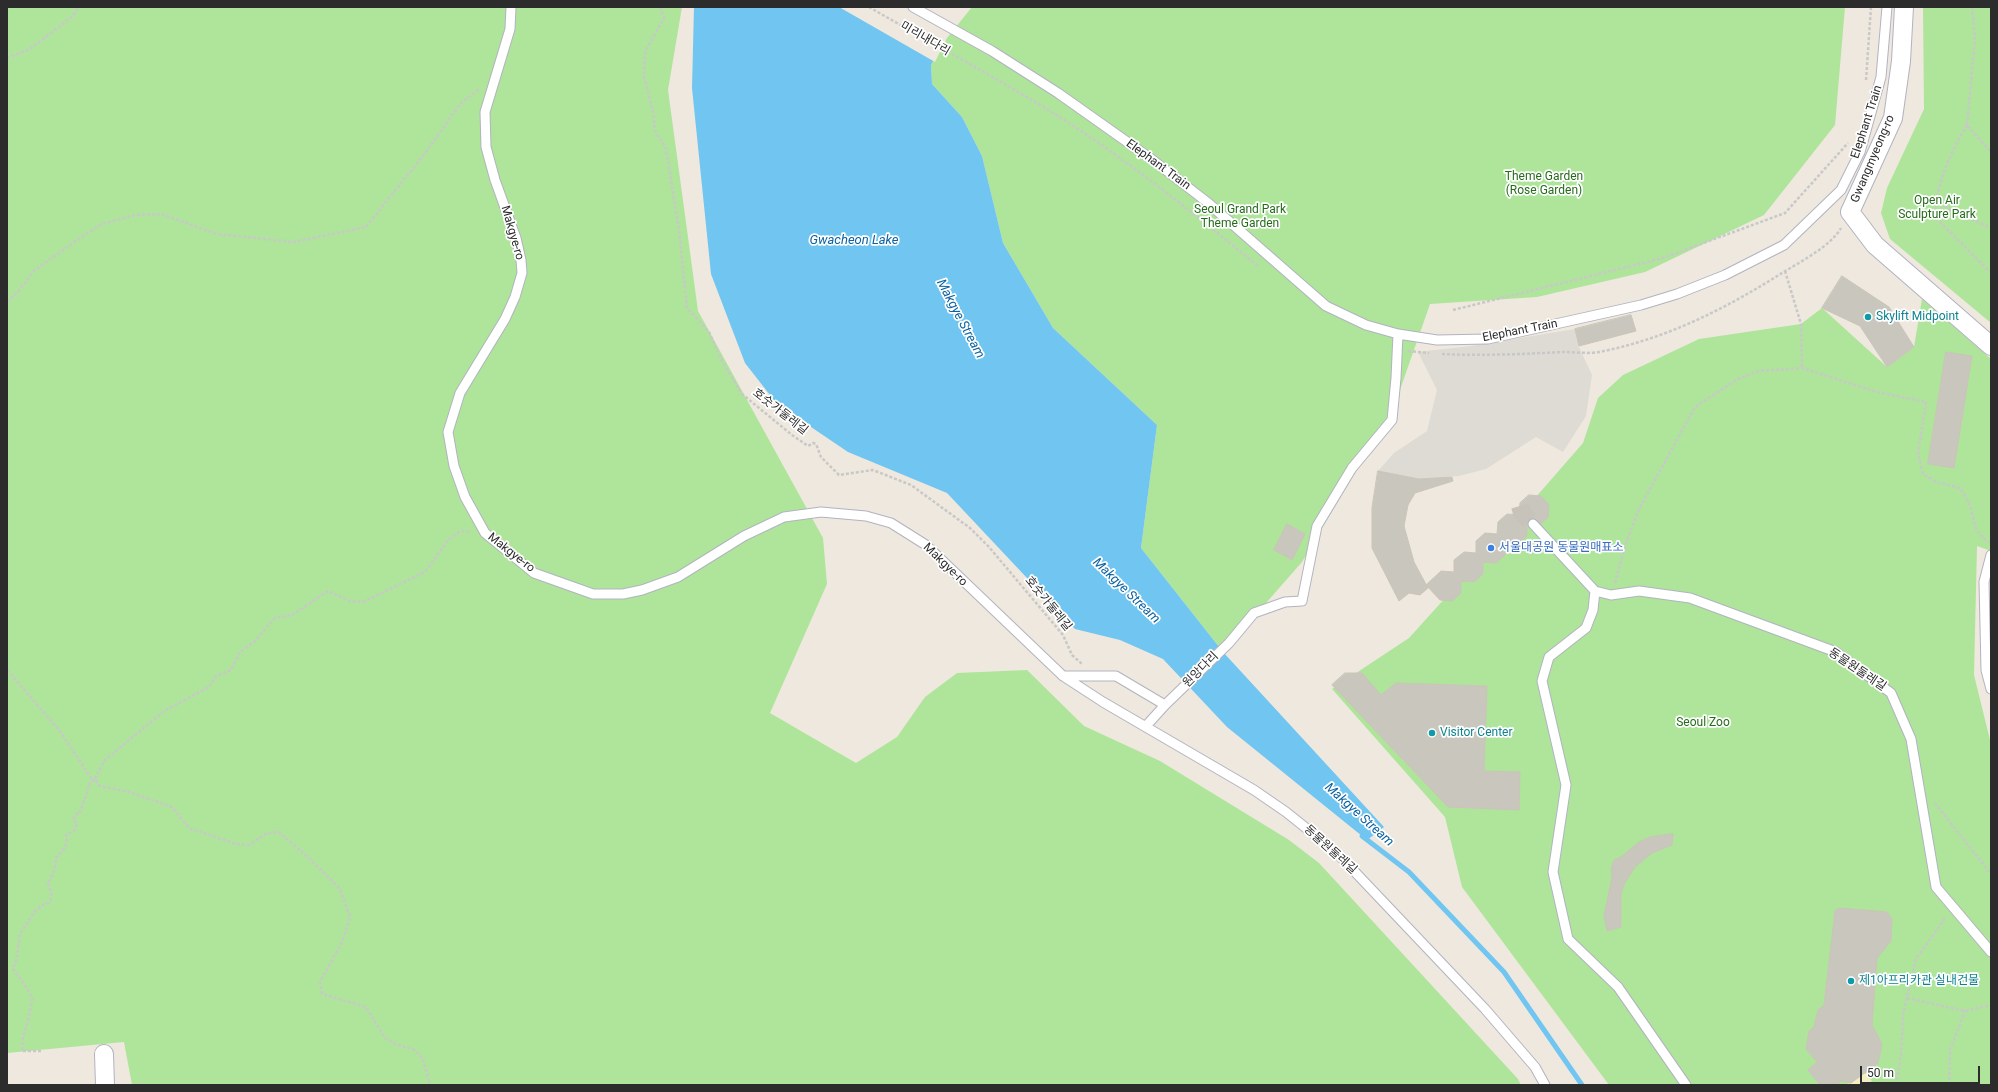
<!DOCTYPE html>
<meta charset="utf-8">
<style>
body{margin:0}
#map{position:relative;width:1998px;height:1092px;overflow:hidden;background:#eee8de;font-family:Roboto,sans-serif}
canvas{display:block}
.frame{position:absolute;inset:0;border:8px solid #2c2c2c;pointer-events:none}
.scale{position:absolute;left:1860px;top:1066px;width:120px;height:18px;box-sizing:border-box;border:2px solid #2c2c2c;border-top:0;padding-left:5px;font-size:12px;line-height:14px;white-space:nowrap;color:#2c2c2c;-webkit-text-stroke:3px #fff;paint-order:stroke}
</style>
<div id="map">
<canvas width="1998" height="1092"></canvas>
<div class="frame"></div>
<div class="scale">50 m</div>
</div>
<script>
const c = document.querySelector('canvas').getContext('2d');
c.lineJoin = 'round';
function fill(path, color) {
  c.fillStyle = color;
  c.fill(path, 'evenodd');
}
function strokePath(path, color, width, dash) {
  c.strokeStyle = color;
  c.lineWidth = width;
  c.lineCap = dash ? 'butt' : 'round';
  c.setLineDash(dash || []);
  c.stroke(path);
}
function write(font, color, halo, rows, align = 'center') {
  c.font = font + ' Roboto,"Noto Sans KR",sans-serif';
  c.lineWidth = 3.5;
  c.setLineDash([]);
  c.textBaseline = 'middle';
  c.strokeStyle = halo;
  c.fillStyle = color;
  for (const [text, x, y, turn = 0] of rows) {
    c.save();
    c.translate(x, y);
    c.rotate((+turn || 0) * Math.PI / 180);
    c.textAlign = isNaN(turn) ? turn : align;
    if (halo) c.strokeText(text, 0, 0);
    c.fillText(text, 0, 0);
    c.restore();
  }
}
const green = new Path2D(`
 M7,7H682L668,90L698,311L823,538L827,584L770,713L856,763L897,737L925,697L957,673L1027,670L1084,726L1160,761L1289,840L1319,863L1518,1079L1521,1085H132L124,1042L7,1053Z
 M970,7H1845L1835,125L1764,215L1645,272L1537,297L1430,304L1394,407L1302,562L1223,652L1141,548L1157,425L1053,328L1003,243L982,156L962,117L932,84L931,65L945,37Z
 M1923,7H1991V323L1890,239L1881,213L1887,188L1924,109Z
 M1922,299L1991,359V551L1977,546L1974,675L1991,744V1085H1609L1462,887L1445,817L1332,689L1409,638L1522,513L1583,443L1598,398L1623,375L1699,339L1801,324L1822,308L1887,367L1914,347Z`);
const sand = new Path2D(`
 M1865,1073L1872,1081L1865,1085H1841L1851,1083Z`);
const plaza = new Path2D(`
 M1575,329L1579,347L1592,375L1586,416L1563,452L1536,437L1486,469L1459,476L1419,479L1378,471L1394,453L1427,431L1437,390L1418,352L1471,346Z`);
const water = new Path2D(`
 M694,7H970L945,37L931,65L932,84L962,117L982,156L1003,243L1053,328L1157,425L1141,548L1223,652L1384,827L1367,840L1227,727L1163,659L1120,640L1075,629L947,493L848,452L777,404L745,363L711,274L692,88Z`);
const pier = new Path2D(`
 M839,7H972L947,38L935,62Z`);
const stream = new Path2D(`
 M1362,836L1409,872L1504,972L1582,1085`);
const building = new Path2D(`
 M1842,276L1889,307L1914,347L1887,367L1860,326L1822,308Z
 M1631,315L1636,331L1579,346L1575,329Z
 M1946,352L1972,356L1954,468L1928,464Z
 M1378,471L1419,479L1452,477L1453,481L1415,493L1408,505L1404,526L1414,562L1428,588L1420,595L1409,593L1399,601L1372,548V508Z
 M1529,495L1541,496L1549,505L1548,517L1541,524L1535,518L1529,519L1527,523V536L1518,544L1506,543L1505,555L1496,563L1483,562V574L1474,582L1461,581V593L1452,601L1440,600L1426,585L1441,571L1454,572V560L1464,552L1476,553V541L1485,533L1497,534L1498,522L1507,514L1519,515L1520,503Z
 M1287,524L1305,534L1292,560L1274,550Z
 M1345,673H1362L1381,695L1396,683L1487,686L1484,771L1520,772L1519,810L1448,807L1332,685Z
 M1673,834L1672,845L1652,853L1635,867L1624,884L1621,894V927L1607,931L1604,916L1612,877L1611,869L1614,860L1621,857L1639,842L1650,837Z
 M1840,908L1887,912L1892,919L1891,941L1877,958L1872,1025L1882,1044L1878,1063L1851,1083L1841,1081L1836,1085H1820L1808,1070L1817,1062L1806,1049L1809,1031L1814,1027L1818,1010L1824,1005L1835,911Z`);
const streetTunnel = new Path2D(`
 M1520,506L1522,513L1533,524`);
const path = new Path2D(`
 M660,7L664,18L645,52L644,77L653,111L655,131L666,148L679,231L687,308L709,332L722,361L742,394L792,435L808,446L813,443L816,444L821,457L839,475L873,470L911,485L970,528L989,547L1063,635L1072,655L1082,664
 M869,7C938,47 1009,84 1075,127C1139,169 1199,218 1258,266
 M1972,7L1975,38L1967,125L1991,152
 M7,58L30,49L73,16L78,7
 M1866,80L1871,7
 M1967,125C1950,153 1936,184 1935,217L1991,273
 M1936,201L1955,212L1991,228
 M1785,271L1801,324L1802,368
 M7,302L17,293L35,270L80,238L102,224L135,215L161,214L217,234L294,242L366,227L426,152L460,104L479,89
 M1453,310L1663,258L1785,213L1848,143
 M1408,351L1429,353
 M1442,354C1482,356 1523,354 1563,352C1575,352 1588,354 1599,352C1666,339 1725,309 1782,273C1800,262 1831,246 1841,228
 M1615,583L1626,543L1639,509L1695,407L1738,379L1759,371L1802,368L1877,392L1926,402L1918,454L1923,474L1936,482L1960,488C1963,492 1966,497 1968,501C1977,520 1968,526 1989,543
 M7,670L60,731L93,781L95,779L100,786L129,792L172,807L189,828L236,844L249,845L267,833L279,832L310,859L339,888L350,916L342,942L320,982L322,994L366,1007L385,1038L395,1044L415,1050L423,1059L430,1085
 M95,779L104,761L164,711L209,687L216,676L231,670L240,652L254,642L275,618L292,615L328,591L350,601L363,602L425,572L448,540L460,531L471,532
 M1935,803L1991,874
 M1907,998L1965,1011L1991,1005
 M41,1051H22L23,1036L28,1021L32,999L28,990L13,969L16,961L20,934L35,911L44,904L49,903C53,896 51,891 48,884L55,869L56,858L64,849L67,842L66,835L75,830L77,824L73,820L76,814H79L88,790V785L93,781
 M1896,1085L1901,1055L1903,1014L1916,959L1946,917
 M1949,1085L1950,1050L1965,1011`);
const lane = new Path2D(`
 M511,7L510,29L485,112L486,147L495,180L516,238L521,260L522,273L515,297L505,319L460,393L448,432L454,466L465,497L485,533L534,573L593,594H623L642,590L678,577L744,536L784,517L821,512L866,516L891,523L926,545L1063,676L1103,702L1254,790L1286,812L1336,852L1485,1009L1535,1067L1545,1085
 M913,7L992,51L1058,93L1154,161L1207,202L1326,306L1366,325L1398,334L1437,340L1488,339L1641,305L1677,294L1725,275L1784,245L1841,190L1860,152L1881,77L1887,7
 M1533,524L1595,591L1593,610L1586,628L1549,657L1542,681L1566,785L1553,872L1568,939L1618,987L1686,1085
 M1991,555L1984,582L1986,670L1991,689
 M1595,591L1611,595L1639,591L1690,598L1836,652L1891,693L1911,739L1936,887L1991,952
 M1063,676H1116L1165,705L1229,643L1254,613L1285,602L1302,601L1317,526L1352,468L1392,420L1396,378L1398,334
 M1146,726L1165,705`);
const street = new Path2D(`
 M1904,7L1901,61L1893,118L1850,212L1875,245L1991,346
 M104,1054L105,1085`);
const markers = [
 [1868,317,4,"#0f9aa8"],
 [1491,548,4,"#3f7fe0"],
 [1432,733,4,"#0f9aa8"],
 [1851,981,4,"#0f9aa8"]
];
const streetNames = [
 ["미리내다리",925,39,30],
 ["Elephant Train",1867,122,-72],
 ["Gwangmyeong-ro",1873,159,-67],
 ["Elephant Train",1158,165,36],
 ["Makgye-ro",512,233,74],
 ["Elephant Train",1520,331,-11],
 ["호숫가둘레길",780,412,38],
 ["Makgye-ro",511,553,38],
 ["Makgye-ro",945,565,44],
 ["호숫가둘레길",1048,604,51],
 ["원앙다리",1201,670,-45],
 ["동물원둘레길",1857,670,34],
 ["동물원둘레길",1330,850,42]
];
const parkNames = [
 ["Theme Garden",1544,177],
 ["(Rose Garden)",1544,191],
 ["Open Air",1937,201],
 ["Sculpture Park",1937,215],
 ["Seoul Grand Park",1240,210],
 ["Theme Garden",1240,224],
 ["Seoul Zoo",1703,723]
];
const cultureNames = [
 ["Skylift Midpoint",1876,317],
 ["Visitor Center",1440,733],
 ["제1아프리카관 실내건물",1859,981]
];
const shopNames = [
 ["서울대공원 동물원매표소",1499,548]
];
const waterNames = [
 ["Gwacheon Lake",854,241],
 ["Makgye Stream",960,319,62],
 ["Makgye Stream",1126,591,44],
 ["Makgye Stream",1359,815,42]
];
fill(green, '#aee59a');
fill(sand, '#f3efc1');
fill(plaza, '#dedbd5');
fill(water, '#70c5f1');
fill(pier, '#eee8de');
strokePath(stream, '#70c5f1', 5);
fill(building, '#c9c6bd');
strokePath(building, '#cac5b8', 1);
strokePath(streetTunnel, '#c7c2ba', 18, [18, 9]);
strokePath(lane, '#b2b3c0', 11);
strokePath(street, '#b2b3c0', 20);
strokePath(path, '#c8c8c8', 2.5, [3, 2]);
strokePath(lane, '#fff', 9);
strokePath(street, '#fff', 18);
for (const [x, y, r, color] of markers) {
  const dot = new Path2D();
  dot.arc(x, y, r, 0, 2 * Math.PI);
  c.fillStyle = color;
  c.fill(dot);
  strokePath(dot, '#fff', 1.5);
}
write('12px', '#2c2c2c', '#fff', streetNames);
write('12px', '#246c1a', '#fff', parkNames);
write('12px', '#0d838f', '#fff', cultureNames, 'left');
write('12px', '#366cbe', '#fff', shopNames, 'left');
write('italic 13px', '#0b62a1', '#fff', waterNames);
</script>
